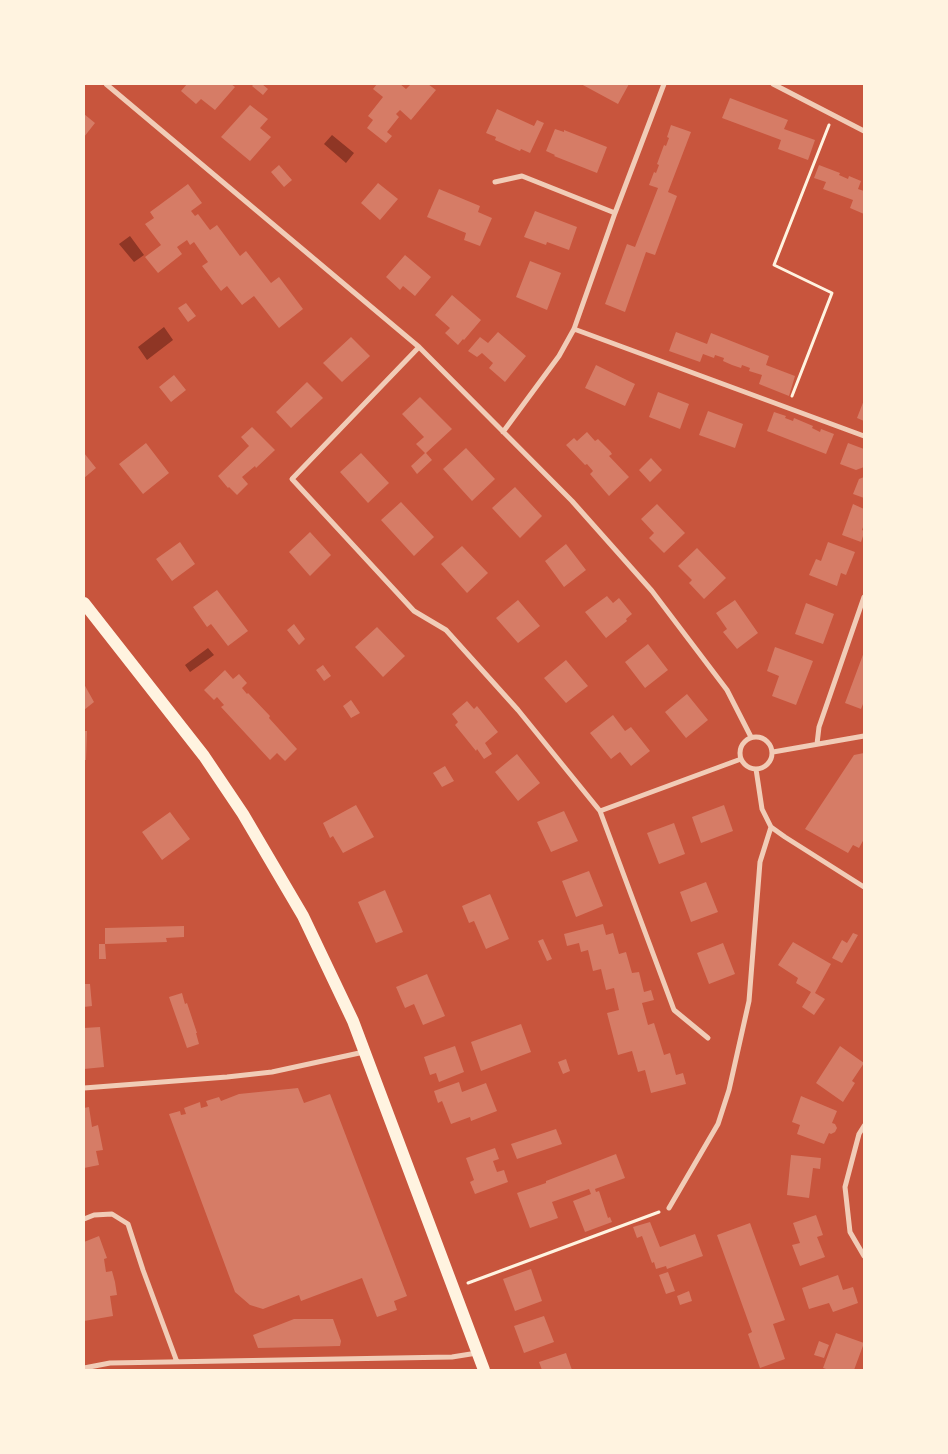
<!DOCTYPE html>
<style>
body{margin:0}
#map{position:relative;width:948px;height:1454px;overflow:hidden;background:#c8553d;font-family:Roboto,sans-serif}
canvas{display:block}
.frame{position:absolute;inset:0;border:85px solid #fff3e0;pointer-events:none}
</style>
<div id="map">
<canvas width="948" height="1454"></canvas>
<div class="frame"></div>
</div>
<script>
const c = document.querySelector('canvas').getContext('2d');
c.lineJoin = 'round';
function fill(path, color) {
  c.fillStyle = color;
  c.fill(path, 'evenodd');
}
function strokePath(path, color, width, dash) {
  c.strokeStyle = color;
  c.lineWidth = width;
  c.lineCap = dash ? 'butt' : 'round';
  c.setLineDash(dash || []);
  c.stroke(path);
}
const water = new Path2D(`
 M332,135L354,153L346,163L324,144Z
 M130,236L144,255L134,262L119,244Z
 M164,327L173,340L147,360L138,347Z
 M208,648L214,655L190,672L185,665Z`);
const building = new Path2D(`
 M187,84H231L235,87L215,110L201,99L196,104L181,91Z
 M254,84H262L268,89L263,95L252,86Z
 M377,84H400L406,89L411,84H428L436,90L411,120L400,110L396,114L399,117L387,132L392,136L386,143L367,128L373,120L368,116L383,97L373,89Z
 M581,84H629L618,104Z
 M730,98L788,120L784,129L815,140L808,160L778,149L781,140L722,118Z
 M250,105L268,119L260,128L271,137L250,161L221,137Z
 M497,109L534,126L537,120L544,123L530,153L521,149L520,151L495,140L496,137L486,133Z
 M84,114L95,123L84,137Z
 M671,125L691,132L668,192L677,196L655,255L646,252L625,312L605,304L627,244L635,247L658,188L649,185L654,172L656,173L659,165L657,164L664,145L666,146L669,138L667,137Z
 M555,129L564,132V130L607,147L597,173L554,156L555,155L546,151Z
 M279,165L292,180L284,187L271,172Z
 M819,165L840,173L839,175L848,179L849,176L861,181L858,189L864,191V214L850,208L853,200L823,189L826,182L814,178Z
 M378,183L398,199L380,220L361,203Z
 M188,184L202,203L191,211L195,216L198,214L210,230L217,225L240,256L246,251L271,283L279,277L303,309L279,328L254,296L242,305L227,286L221,291L202,266L208,262L194,242L190,245L187,240L177,247L182,254L158,273L145,257L161,245L145,224L154,218L150,212Z
 M439,189L480,206L478,212L492,218L480,246L464,240L466,233L427,217Z
 M535,211L577,227L569,250L547,242L546,245L524,237Z
 M405,255L431,277L415,296L403,286L400,290L386,277Z
 M530,261L561,273L547,310L516,297Z
 M452,295L481,320L464,340L463,339L458,345L445,333L450,328L435,315Z
 M186,303L196,316L188,322L178,308Z
 M498,332L526,356L505,382L489,368L493,363L482,353L477,357L468,351L480,337L488,343Z
 M676,332L707,344L711,333L769,356L766,365L795,376L789,396L759,384L762,375L749,371L750,368L742,365L741,368L732,365L723,361L724,358L715,355L714,358L703,354L700,362L669,351Z
 M351,337L370,356L342,382L323,363Z
 M596,365L635,384L625,406L585,388Z
 M174,375L186,390L171,402L159,387Z
 M307,382L323,398L291,428L276,412Z
 M658,392L689,404L680,429L649,417Z
 M420,397L452,429L426,453L432,460L417,474L411,466L425,453L416,444L424,437L402,414Z
 M864,400V421L857,418Z
 M708,411L743,424L735,448L699,435Z
 M774,412L786,416L785,418L793,421L794,418L813,426L812,428L820,432L821,429L834,434L826,454L767,431Z
 M252,427L275,450L256,468L255,466L242,477L248,484L237,495L229,487L228,488L218,476L249,446L241,437Z
 M587,432L595,441L598,439L610,451L612,454L609,456L629,477L609,496L590,474L593,471L587,464L585,465L566,445L574,438L577,441Z
 M146,443L169,473L143,494L119,464Z
 M848,443L864,449V467L856,470L840,464Z
 M466,448L495,479L472,501L443,469Z
 M84,453L96,468L84,478Z
 M361,453L389,483L368,503L340,472Z
 M651,458L662,470L650,482L639,470Z
 M864,477V498L853,494L859,479Z
 M515,487L542,516L520,538L492,508Z
 M401,502L434,537L414,556L381,520Z
 M657,504L685,533L664,553L649,538L654,533L641,519Z
 M853,504L864,509V524L862,530L864,531V533L861,542L842,535Z
 M310,532L331,555L310,576L289,552Z
 M180,542L195,564L172,581L156,559Z
 M828,542L855,552L846,575L841,573L837,586L809,575L816,559L821,561Z
 M566,544L586,570L564,587L545,561Z
 M462,546L488,573L467,593L441,564Z
 M697,548L726,578L704,599L689,583L692,580L678,566Z
 M217,590L248,631L228,646L211,624L207,627L193,607Z
 M607,596L613,603L619,598L632,614L626,619L627,621L606,638L585,612Z
 M518,600L540,626L518,643L496,618Z
 M735,600L758,633L737,649L723,632L727,629L716,613Z
 M806,603L834,614L823,644L795,634Z
 M294,624L305,639L299,645L287,630Z
 M377,627L405,656L383,677L355,647Z
 M648,644L668,670L645,688L625,662Z
 M775,647L813,661L796,705L772,696L779,676L767,671Z
 M864,652V705L863,704L861,709L845,703Z
 M566,660L588,686L566,703L544,678Z
 M323,665L331,676L324,681L316,670Z
 M225,670L233,679L239,674L247,683L242,688L247,694L248,693L270,716L269,718L297,749L285,761L277,753L270,760L221,707L224,705L217,697L214,700L204,690Z
 M84,684L94,702L84,710Z
 M687,694L708,720L686,738L665,712Z
 M351,700L360,713L351,718L343,706Z
 M467,701L474,709L477,706L498,732L485,743L492,754L484,759L477,749L476,751L455,725L458,722L452,714Z
 M613,715L625,731L631,727L650,751L631,766L620,752L611,759L590,733Z
 M84,731H87L86,760H84Z
 M864,753V839L859,848L853,845L848,853L805,829L854,755Z
 M517,754L540,783L518,801L495,772Z
 M445,766L454,781L442,787L433,773Z
 M356,805L374,837L343,853L333,836L330,838L323,823Z
 M724,805L733,831L701,843L692,817Z
 M564,811L578,841L551,852L537,822Z
 M170,812L190,839L162,860L142,832Z
 M674,823L685,854L659,864L647,833Z
 M589,871L603,906L576,917L562,881Z
 M706,882L718,912L691,922L680,892Z
 M385,890L403,932L376,943L358,902Z
 M490,894L509,939L486,949L474,921L469,923L462,906Z
 M603,924L606,935L613,933L619,954L626,952L632,973L639,972L644,992L651,990L654,1000L642,1003L648,1025L654,1023L664,1055L670,1053L676,1075L683,1073L686,1084L651,1093L645,1070L638,1072L632,1051L618,1055L607,1013L619,1010L614,988L606,990L601,969L593,971L588,950L581,952L579,943L567,946L564,934Z
 M184,926V937L166,938L167,942L105,944V928Z
 M853,933L858,935L842,963L832,958L842,940L847,943Z
 M543,939L552,959L547,961L538,941Z
 M793,942L831,964L815,993L825,999L814,1015L802,1007L811,992L796,983L798,978L778,965Z
 M723,943L735,974L709,984L697,953Z
 M99,944H105L106,959H99Z
 M427,974L445,1016L423,1025L414,1004L405,1008L396,987Z
 M84,984H90L92,1006L84,1007Z
 M182,993L185,1004L187,1003L197,1033H196L199,1044L187,1048L169,997Z
 M521,1024L531,1052L481,1071L471,1042Z
 M100,1027L104,1067L84,1069V1028Z
 M455,1046L464,1072L439,1082L436,1073L430,1075L424,1057Z
 M840,1046L864,1063L852,1081L855,1083L843,1102L816,1083Z
 M566,1059L570,1071L563,1074L558,1062Z
 M459,1082L462,1092L486,1083L497,1111L471,1121L470,1117L451,1124L442,1101L438,1103L434,1091Z
 M298,1088L304,1103L330,1094L407,1296L394,1301L397,1310L377,1317L362,1278L301,1301L299,1295L263,1309L250,1305L235,1292L169,1114L180,1111L181,1115L186,1114L184,1108L200,1102L201,1108L208,1106L206,1101L219,1097L221,1101L239,1094Z
 M801,1096L837,1111L832,1123L835,1124L837,1128L835,1132L831,1134L829,1133L824,1144L797,1134L800,1125L792,1122Z
 M89,1107L92,1127L98,1125L103,1150L96,1151L99,1165L84,1168V1108Z
 M556,1129L562,1144L517,1159L511,1144Z
 M495,1148L499,1159L493,1161L497,1172L504,1170L508,1182L475,1194L470,1182L474,1180L466,1158Z
 M616,1154L625,1178L595,1189L596,1192L599,1191L608,1218L610,1217L612,1222L585,1232L573,1201L591,1194L589,1189L552,1202L558,1218L530,1228L517,1193L546,1183V1181Z
 M791,1155L821,1158L820,1169L813,1168L809,1198L787,1195Z
 M816,1215L823,1235L817,1237L825,1257L800,1266L792,1245L800,1243L793,1223Z
 M650,1222L660,1247L695,1234L703,1256L667,1269L666,1266L656,1269L654,1262L652,1263L642,1236L637,1238L633,1227Z
 M750,1223L785,1320L773,1324L785,1359L760,1368L748,1334L752,1332L717,1235Z
 M99,1236L107,1258L104,1259L106,1272L112,1271L115,1282L117,1295L110,1296L113,1316L84,1321V1242Z
 M531,1269L542,1301L515,1311L503,1279Z
 M668,1272L675,1291L666,1294L659,1275Z
 M838,1275L843,1290L853,1287L858,1303L833,1312L829,1303L809,1309L802,1288Z
 M689,1291L692,1301L680,1305L677,1296Z
 M544,1316L554,1342L524,1353L514,1326Z
 M294,1319H333L341,1341L340,1346L258,1348L253,1335Z
 M836,1333L864,1343L854,1370H829L823,1368Z
 M819,1341L829,1345L824,1358L814,1355Z
 M566,1353L572,1370H542L539,1362Z`);
const path = new Path2D(`
 M792,396L832,293L774,265L829,125
 M468,1283L659,1212`);
const minor = new Path2D(`
 M106,84L419,347L572,501L652,591L727,690L751,737
 M773,84L864,131
 M495,182L522,176L615,213
 M574,329L864,436
 M419,347L292,479L414,611L446,630L518,710L600,811L674,1010L708,1038
 M503,432L559,356L574,329L615,213L664,84
 M740 753a16 16 0 1 1 32 0a16 16 0 1 1-32 0Z
 M817,744L819,727L864,597
 M773,752L864,736
 M756,769L762,809L771,827L785,837L864,887
 M600,811L741,759
 M84,1088L227,1077L272,1072L364,1052
 M864,1126L859,1134L845,1187L850,1232L864,1256
 M669,1208L718,1124L729,1090L749,1001L760,862L771,827
 M84,1219L94,1215L112,1214L128,1224L143,1270L177,1362
 M84,1368L110,1363L452,1357L477,1353`);
const primary = new Path2D(`
 M84,603L204,756L243,814L303,916L353,1021L484,1370`);
fill(water, '#8f3625');
fill(building, '#d67c66');
strokePath(path, '#fff3e0', 3);
strokePath(minor, '#f1ccb7', 5);
strokePath(primary, '#fff3e0', 12);
</script>
